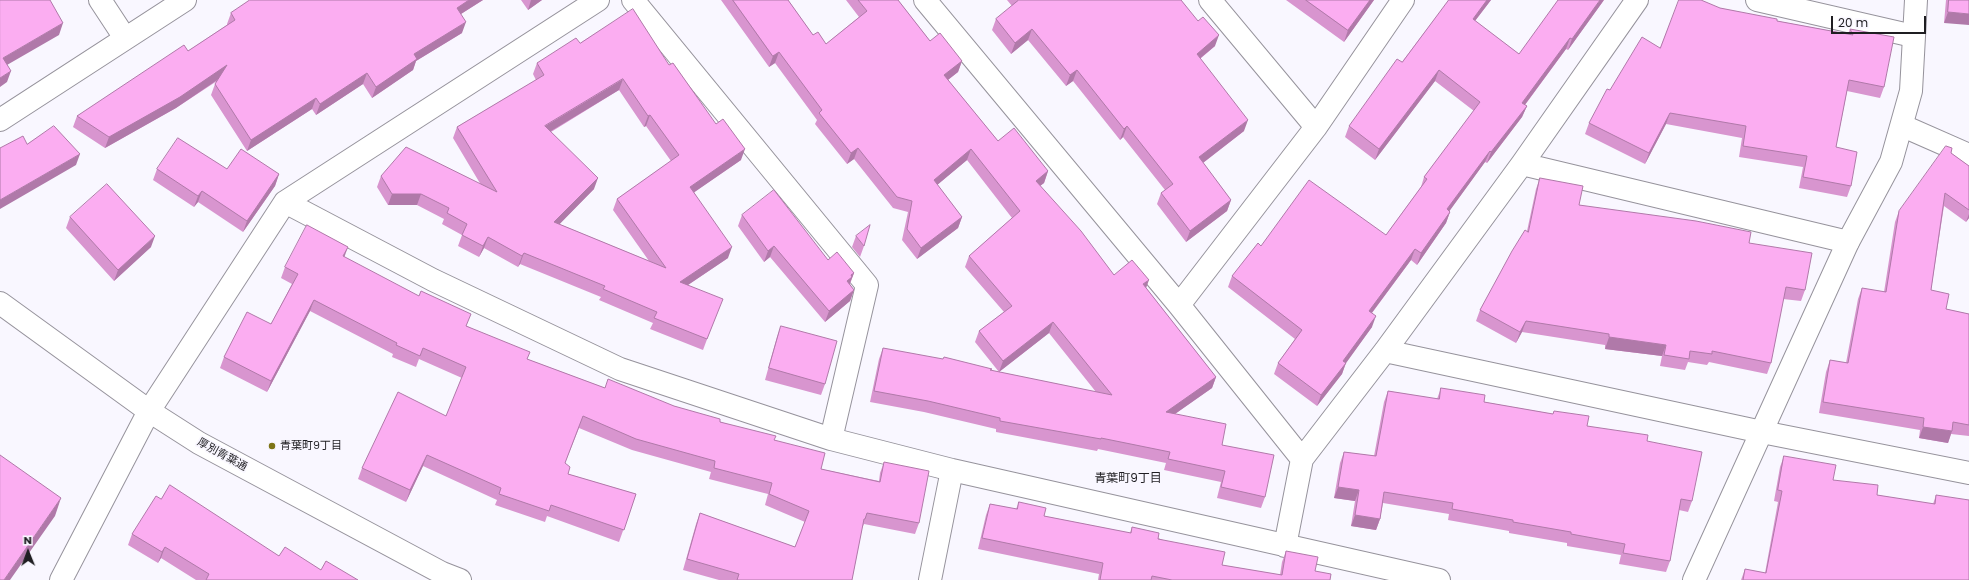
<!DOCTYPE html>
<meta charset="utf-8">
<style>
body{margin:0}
#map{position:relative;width:1969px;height:580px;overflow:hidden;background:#f9f7ff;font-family:Poppins,sans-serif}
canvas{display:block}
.north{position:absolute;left:8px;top:532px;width:40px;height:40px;-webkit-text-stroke:3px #f9f7ff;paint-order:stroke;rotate:359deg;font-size:11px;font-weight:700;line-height:16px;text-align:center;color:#1f1e22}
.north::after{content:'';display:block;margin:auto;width:14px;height:18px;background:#1f1e22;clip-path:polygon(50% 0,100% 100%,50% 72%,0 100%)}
.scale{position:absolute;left:1831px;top:16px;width:95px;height:18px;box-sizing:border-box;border:2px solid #1f1e22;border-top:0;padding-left:5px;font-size:12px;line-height:14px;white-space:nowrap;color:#1f1e22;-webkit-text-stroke:3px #f9f7ff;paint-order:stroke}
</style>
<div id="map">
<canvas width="1969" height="580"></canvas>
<div class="north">N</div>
<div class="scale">20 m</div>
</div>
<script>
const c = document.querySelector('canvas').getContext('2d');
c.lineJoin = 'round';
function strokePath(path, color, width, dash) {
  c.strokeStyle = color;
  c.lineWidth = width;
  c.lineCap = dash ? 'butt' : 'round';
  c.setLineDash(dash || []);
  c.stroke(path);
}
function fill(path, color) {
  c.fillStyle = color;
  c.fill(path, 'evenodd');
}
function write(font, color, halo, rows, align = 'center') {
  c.font = font + ' Poppins,"Noto Sans JP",sans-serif';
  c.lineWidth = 3.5;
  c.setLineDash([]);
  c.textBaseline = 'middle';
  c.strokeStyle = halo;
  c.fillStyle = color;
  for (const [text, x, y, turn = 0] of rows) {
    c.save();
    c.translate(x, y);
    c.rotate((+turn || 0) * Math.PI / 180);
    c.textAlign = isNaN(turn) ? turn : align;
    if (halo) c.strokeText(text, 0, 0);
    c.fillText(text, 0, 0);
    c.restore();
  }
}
const minor = new Path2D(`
 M100,0L125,38
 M633,0L867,285L831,439
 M925,0L1179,305L1302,459
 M1210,0L1316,127
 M1757,0L1913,36
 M0,120L185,0
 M1903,126L1969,155
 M1522,164L1848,242
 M285,202L433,280L620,369L831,439L952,470L1439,580
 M1179,305L1316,127L1403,0
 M1385,351L1762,432L1969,473
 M1285,546L1302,459L1385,351L1522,164L1637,0
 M61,580L149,411L285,202L598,0
 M930,580L952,470`);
const tertiary = new Path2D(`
 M0,303L149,411L199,443L442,573L460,580
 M1694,580L1848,242L1891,162L1911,91L1916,0`);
const wall = new Path2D(`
 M250,0H483L461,14L462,33L416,61L413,70L372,98L363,84L316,115L312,109L247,151L211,95L215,84L217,81L176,108L105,148L73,127L77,116L188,51L227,25V24L231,13Z
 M521,0H542L528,10Z
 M721,0H788L813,35L826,44L859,17L846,0H898L930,41L962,61L958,72L948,80L998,141L1048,171L1044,183L1040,186L1114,275L1146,288L1216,377L1212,388L1175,414L1222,445L1265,497L1261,508L1217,498L1221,482L1164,470L1166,463L1098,449L1097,451L996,432V429L924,412L870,402L879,359L883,348L1096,392L1049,333L999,372L975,342L979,331L1004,312L965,267L969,256L1012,218L967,160L937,185L962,217L958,228L917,259L902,240L908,212L893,208L854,159L847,164L815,124L817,120L775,63L769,67Z
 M1007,0H1181L1215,46L1200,59L1244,131L1203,163L1231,200L1227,211L1186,242L1157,204L1161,193L1165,190L1123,137L1120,140L1073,81L1066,86L1028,40L1011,54L992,30L996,19L1012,6Z
 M1286,0H1374L1344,42Z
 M1449,0H1491L1475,21L1519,54L1604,0L1568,50L1566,49L1525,105L1527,106L1522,117L1487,163L1485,162L1449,211L1450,212L1446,223L1417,265L1411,260L1372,313V327L1346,362L1342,374L1317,406L1274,374L1278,363L1295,339L1228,287L1232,276L1261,246L1386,235L1421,187L1424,177L1474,111L1435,81L1375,160L1345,137L1349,126L1402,62Z
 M1946,0H1969L1944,23Z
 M1720,8L1777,21L1848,34L1850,29L1884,87L1880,98L1847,91L1836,147L1851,186L1847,197L1799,188L1803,167L1739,157L1742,138L1666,124L1645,164L1585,134L1589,123L1610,90L1660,48Z
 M580,43L669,65L741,160L694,192L728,258L688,285L718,310L703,350L650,329L653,323L599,300L601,297L520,264L518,267L484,248L479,257L458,246L462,235L442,224L444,219L417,205H388L377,187L381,176L481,185L453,138L457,127L536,80L533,74L537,63ZM619,90L644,127L646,126L671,161L617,199L613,210L649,261L559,224L594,189L551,132Z
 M1951,153L1969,166V218L1966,222L1944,206L1931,290L1946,309L1969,314V436L1951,434L1948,443L1919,438L1920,430L1819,413L1826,372L1830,360L1846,363L1858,299L1862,288L1884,292L1895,222L1899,211Z
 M157,169H227L279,174L275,186L243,232L198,202L194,207L153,180Z
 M1540,178L1579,205L1749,243L1805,290L1801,301L1783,299L1771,363L1767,374L1709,362L1707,365L1688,362L1685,370L1660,366L1662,356L1605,349V345L1522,332L1516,343L1476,321L1480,310L1527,231L1536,189Z
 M742,215L854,273L850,284L854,290L850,301L825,322L770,257L764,262L738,226Z
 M70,217L151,247L114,281L66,228Z
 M856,236L864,246L860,257L852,247Z
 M344,257L467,326L527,359L605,388L674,406L774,440L821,469L879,481L880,473L884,462L919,523L915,534L864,524L862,528L852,580H719L683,570L696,524L700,513L795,547L805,522L765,505L768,494L709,479L711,472L632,450L579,428L565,463L568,474L636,494L619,542L547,516L545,522L495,505L497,500L423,466L406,502L358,479L362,468L446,416L462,378L419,359L416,367L392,357L393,354L310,311L267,392L220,368L224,357L271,324L292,284L281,278L285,267Z
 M781,326L825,384L821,395L765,380L777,337Z
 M1441,388L1484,402L1553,414L1554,411L1587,426L1647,441L1692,501L1688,512L1679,510L1670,561L1666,572L1619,564L1621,555L1567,546V543L1509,533V531L1448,520L1449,514L1383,503L1380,519L1376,530L1351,526L1355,501L1334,498L1340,463L1344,452L1374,456L1384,402L1388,391L1437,399Z
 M1784,456L1833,480L1877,495L1933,504L1936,495L1969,580H1741L1745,569L1765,573L1778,502L1774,501L1780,467Z
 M161,499L279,556L321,570L358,580H196L161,558L158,563L128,545L132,534Z
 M1019,502L1044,516L1130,533L1132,527L1222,565L1280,575L1282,562L1286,551L1315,571L1330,580H1098L1099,574L978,549L986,515L990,504L1016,509Z`);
const shadedWall = new Path2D(`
 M469,0H483L453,19L457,8Z
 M531,0H542L528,10Z
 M1370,0H1374L1344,42L1348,30Z
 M1487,0H1491L1468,30L1473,19Z
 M1600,0H1604L1568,50L1572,39Z
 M1948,12L1969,14V25L1944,23Z
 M466,22L462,33L416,61L413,70L372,98L376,87L414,54Z
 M63,23L59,35L0,69L3,58Z
 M1032,29L1028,40L1011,54L1015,43Z
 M1219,35L1215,46L1192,65L1197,54Z
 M1570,38L1566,49L1518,114L1522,103Z
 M779,52L775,63L769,67L773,56Z
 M962,61L958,72L940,86L944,75Z
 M227,65L223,76L176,108L105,148L109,137Z
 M1077,70L1073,81L1066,86L1070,75Z
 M1439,70L1435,81L1375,160L1379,149Z
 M11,71L7,82L0,87V78Z
 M367,73L363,84L316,115L320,104Z
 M623,79L619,90L541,137L545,126Z
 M316,98L312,109L247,151L251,140Z
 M1527,106L1522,117L1487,163L1491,152Z
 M1670,113L1666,124L1645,164L1649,153Z
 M650,115L646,126L644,127L648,116Z
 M1248,120L1244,131L1195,169L1199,157Z
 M1127,126L1123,137L1120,140L1124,129Z
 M858,148L854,159L847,164L851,153Z
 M745,149L741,160L686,198L690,187Z
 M971,149L967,160L930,191L934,180Z
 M1490,151L1485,162L1443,220L1447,209Z
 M80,154L76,165L0,209V200Z
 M1048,171L1044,183L1032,192L1036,181Z
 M279,174L275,186L243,232L247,221Z
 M598,178L594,189L550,234L554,222Z
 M202,191L198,202L194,207L198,196Z
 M392,194H421L417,205H388Z
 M1231,200L1227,211L1186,242L1190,231Z
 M1450,212L1446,223L1417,265L1421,253Z
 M1969,214V218L1966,222Z
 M962,217L958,228L917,259L921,248Z
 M155,236L151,247L114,281L118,270Z
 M488,237L484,248L479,257L483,246Z
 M774,246L770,257L764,262L768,251Z
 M348,247L344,258L343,256Z
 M732,247L728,258L676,293L680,282Z
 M1415,249L1411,260L1365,322L1369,311Z
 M524,253L520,264L518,267L522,256Z
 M854,273L848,288L847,281L851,275Z
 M1149,280L1145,291L1143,284Z
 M854,290L850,301L825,322L829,311Z
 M314,300L310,311L267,392L271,381Z
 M1376,316L1372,327L1344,366L1346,363L1342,374L1317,406L1321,395L1343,361Z
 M1526,321L1522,332L1516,343L1520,332Z
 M1053,322L1049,333L999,372L1003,361Z
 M1609,337L1666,345L1662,356L1605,349Z
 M1216,377L1212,388L1162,423L1166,412Z
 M1923,427L1952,431L1948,443L1919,438Z
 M427,455L423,466L406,502L410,490Z
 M1338,487L1359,490L1355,501L1334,498Z
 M61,498L55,516L10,580H4Z
 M1355,515L1380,519L1376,530L1351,526Z
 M165,547L161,558L158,563L162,552Z`);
const building = new Path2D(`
 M0,0H50L63,23L3,58L11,71L0,78Z
 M250,0H469L457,8L466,22L414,54L417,59L376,87L367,73L320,104L316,98L251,140L215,84L227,65L180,97L109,137L77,116L184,45L188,51L235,20L231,13Z
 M733,0H788L813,35L818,32L826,44L867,11L858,0H898L930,41L940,33L962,61L944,75L998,141L1014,128L1048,171L1036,181L1081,231L1114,275L1132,260L1149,280L1143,284L1216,377L1166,412L1226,424L1222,445L1274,455L1265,497L1221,487L1225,471L1168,459L1170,452L1101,438V439L1000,421V418L928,401L874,391L883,348L943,359L944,357L992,369L990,370L1112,395L1053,322L1003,361L979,331L1012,306L969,256L1020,211L971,149L934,180L962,217L921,248L907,229L912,201L897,197L858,148L851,153L819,113L822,110L779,52L773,56Z
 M1019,0H1181L1198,21L1203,17L1219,35L1197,54L1248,120L1199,157L1231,200L1190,231L1161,193L1173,184L1127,126L1124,129L1077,70L1070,75L1032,29L1015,43L996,19Z
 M1306,0H1370L1348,30Z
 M1449,0H1487L1473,19L1519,54L1558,0H1600L1572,39L1570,38L1522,103L1527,106L1491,152L1490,151L1447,209L1450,212L1421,253L1415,249L1369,311L1376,316L1343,361L1346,363L1321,395L1278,363L1302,330L1232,276L1258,243L1261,246L1309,180L1386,235L1427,179L1424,177L1480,102L1439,70L1379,149L1349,126L1397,59L1402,62Z
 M1679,0H1701L1720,8L1777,19V21L1853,35L1850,29L1894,37L1884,87L1849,80L1836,147L1857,152L1851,186L1803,177L1807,156L1743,146L1746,126L1670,113L1649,153L1589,123L1607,89L1610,90L1642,37L1660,48Z
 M1949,0H1969V14L1948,12Z
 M633,9L669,65L673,63L716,124L723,119L745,149L690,187L732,247L680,282L723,299L707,339L654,318L657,312L603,289L605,286L524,253L522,256L488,237L483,246L462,235L467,224L447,213L449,208L421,194H392L381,176L406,147L497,192L457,127L544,75L537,63L576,38L580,43ZM623,79L648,116L650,115L679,155L617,199L666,268L554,222L598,178L545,126Z
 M54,126L80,154L0,200V148L23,136L27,144Z
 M178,138L227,169L241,149L279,174L247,221L202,191L198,196L157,169Z
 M1946,146L1952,148L1951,153L1969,166V210L1945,193L1931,290L1949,294L1946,309L1969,314V425L1953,422L1952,431L1923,427L1924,418L1823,402L1830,360L1848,363L1862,288L1886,292L1899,211Z
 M1540,178L1583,186L1579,205L1696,221L1751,232L1749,243L1812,253L1805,290L1786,287L1771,363L1712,351V354L1690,351L1689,359L1664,355L1666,345L1609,337V334L1526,321L1520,332L1480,310L1512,251L1525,230L1528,232Z
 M107,184L155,236L118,270L70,217Z
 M774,190L828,260L837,252L854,273L851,275L852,277L847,281L854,290L829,311L774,246L768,251L742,215Z
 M307,225L348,247L343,256L419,296L421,291L471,314L466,326L530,352L527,359L605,388L608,379L674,406L720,419V422L776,436L774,440L825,453L821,469L880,482L884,462L929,471L919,523L867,513L865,519H864L852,580H737L739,574L687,559L700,513L795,547L809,511L769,494L772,483L714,468L715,461L636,439L583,416L565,463L570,467L568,474L636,494L624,530L551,505L549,511L499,494L501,488L427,455L410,490L362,468L398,392L446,416L466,367L423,348L420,356L396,345L397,343L314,300L271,381L224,357L247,312L271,324L298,274L285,267Z
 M870,225L864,246L856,236Z
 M781,326L837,341L825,384L769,368Z
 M1441,388L1485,395L1484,402L1553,414L1554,411L1589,416L1587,426L1648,435L1647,441L1702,452L1692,501L1681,499L1670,561L1623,553L1625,544L1571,534V532L1513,522V520L1452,509L1453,503L1384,492L1380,519L1355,515L1359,490L1338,487L1344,452L1376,456L1388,391L1439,399Z
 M0,455L61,498L4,580H0Z
 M1784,456L1836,465L1833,480L1878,485L1877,495L1935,504L1936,495L1969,500V580H1743L1745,569L1766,573L1782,491L1778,490Z
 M170,485L279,556L285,547L321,570L326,561L358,580H206L209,574L165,547L162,552L132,534L156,496L161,499Z
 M1019,502L1046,508L1044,516L1131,533L1132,527L1159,533L1158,539L1225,552L1222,565L1282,575L1286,551L1318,557L1315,571L1331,574L1330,580H1172L1152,576L1151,580H1100L1103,563L982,538L990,504L1017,509Z`);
const markers = [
 [272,446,4,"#7d7416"]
];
const poiNames = [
 ["青葉町9丁目",280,446]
];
const streetNames = [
 ["厚別青葉通",222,455,29]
];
const neighbourhoodNames = [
 ["青葉町9丁目",1128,479]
];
strokePath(minor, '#96939c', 24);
strokePath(tertiary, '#96939c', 24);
strokePath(minor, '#fff', 22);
strokePath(tertiary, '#fff', 22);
fill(wall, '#d895cf');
fill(shadedWall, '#b079a9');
fill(building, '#fbadf1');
strokePath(building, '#b079a9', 1);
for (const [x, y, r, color] of markers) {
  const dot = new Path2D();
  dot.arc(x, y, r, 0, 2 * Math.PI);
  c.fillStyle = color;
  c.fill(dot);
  strokePath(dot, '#f9f7ff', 1.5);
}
write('11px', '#1f1e22', '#f9f7ff', poiNames, 'left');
write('11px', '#1f1e22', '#f9f7ff', streetNames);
write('12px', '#1f1e22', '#f9f7ff', neighbourhoodNames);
</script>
